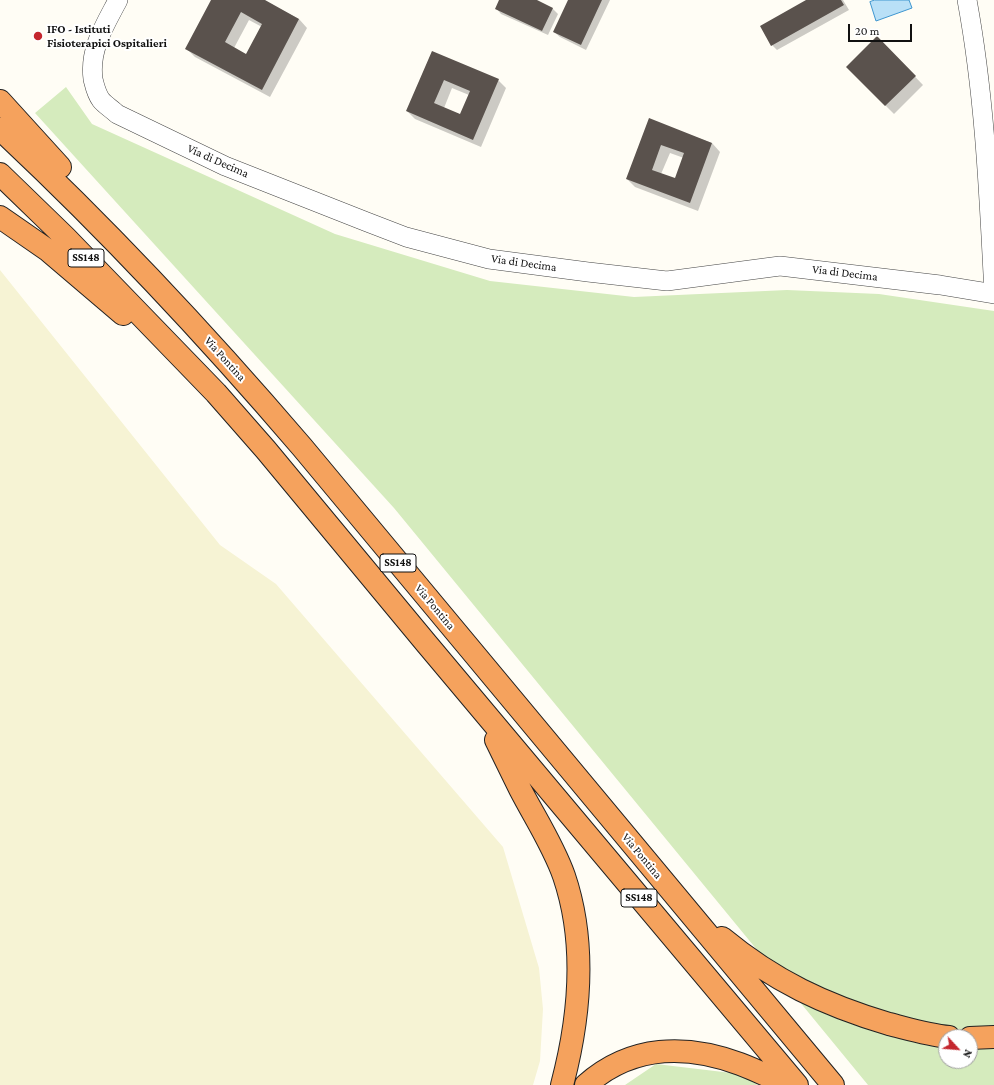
<!DOCTYPE html>
<style>
body{margin:0}
#map{position:relative;width:994px;height:1085px;overflow:hidden;background:#fffdf5;font-family:"Crimson Pro",serif}
canvas{display:block}
.north{position:absolute;left:938px;top:1029px;width:40px;height:40px;box-sizing:border-box;background:#fff;border:1px solid #a0a0a0;border-radius:50%;rotate:116deg;font-size:11px;font-weight:700;line-height:16px;text-align:center;color:#111}
.north::after{content:'';display:block;margin:auto;width:14px;height:18px;background:#c4262e;clip-path:polygon(50% 0,100% 100%,50% 72%,0 100%)}
.scale{position:absolute;left:848px;top:24px;width:64px;height:18px;box-sizing:border-box;border:2px solid #111;border-top:0;padding-left:5px;font-size:12px;line-height:14px;white-space:nowrap;color:#111;-webkit-text-stroke:3px #fff;paint-order:stroke}
</style>
<div id="map">
<canvas width="994" height="1085"></canvas>
<div class="north">N</div>
<div class="scale">20 m</div>
</div>
<script>
const c = document.querySelector('canvas').getContext('2d');
c.lineJoin = 'round';
function fill(path, color) {
  c.fillStyle = color;
  c.fill(path, 'evenodd');
}
function strokePath(path, color, width, dash) {
  c.strokeStyle = color;
  c.lineWidth = width;
  c.lineCap = dash ? 'butt' : 'round';
  c.setLineDash(dash || []);
  c.stroke(path);
}
function write(font, color, halo, rows, align = 'center') {
  c.font = font + ' "Crimson Pro",serif';
  c.lineWidth = 4;
  c.setLineDash([]);
  c.textBaseline = 'middle';
  c.strokeStyle = halo;
  c.fillStyle = color;
  for (const [text, x, y, turn = 0] of rows) {
    c.save();
    c.translate(x, y);
    c.rotate((+turn || 0) * Math.PI / 180);
    c.textAlign = isNaN(turn) ? turn : align;
    if (halo) c.strokeText(text, 0, 0);
    c.fillText(text, 0, 0);
    c.restore();
  }
}
const farmland = new Path2D(`
 M0,270L220,545L276,584L503,847L539,968L543,1009L540,1061L533,1085H0Z`);
const green = new Path2D(`
 M66,87L92,124L335,234L490,281L634,297L787,290L879,294L994,311V1085H868L394,508L35,113ZM946,1037H970V1061H946Z
 M656,1064L740,1074L758,1085H625Z`);
const water = new Path2D(`
 M875,0H909L912,8L876,21L870,2Z`);
const shadow = new Path2D(`
 M213,0H263L299,19L307,28L270,97L195,57L186,48ZM249,20L262,27L247,55L234,48Z
 M500,0H535L552,8L558,14L548,35L501,14L496,8Z
 M570,0H610L586,50L560,37L554,32Z
 M808,0H843L849,10L777,50L772,45Z
 M877,37L923,85L894,114L847,67Z
 M432,52L498,80L506,88L481,147L415,119L407,111ZM452,88L469,95L461,115L444,108Z
 M649,120L712,143L720,152L698,211L635,187L627,179ZM670,153L684,158L676,180L661,174Z`);
const building = new Path2D(`
 M211,0H265L299,19L262,90L185,49ZM241,12L262,24L246,54L225,42Z
 M499,0H537L553,8L542,31L495,9Z
 M568,0H602L581,45L553,32Z
 M806,0H841L844,5L771,46L760,26Z
 M877,36L916,76L885,106L846,67Z
 M432,51L499,79L473,140L406,111ZM444,80L470,91L460,114L434,103Z
 M649,118L712,143L690,203L626,179ZM661,145L684,153L675,178L652,170Z`);
const street = new Path2D(`
 M118,0C105,25 89,49 93,79C95,87 96,93 101,100C105,105 112,109 117,114L225,166L367,222L406,237L489,259L588,272L667,281L780,266L940,285L994,294
 M967,0C985,97 989,196 994,294`);
const highway = new Path2D(`
 M0,101L60,167
 M0,129C107,229 207,336 302,447L833,1085
 M0,174L65,237L216,393L266,450L426,643L797,1085
 M0,217L49,251L123,314
 M496,740C504,756 512,773 520,789C535,818 553,845 564,876C587,944 580,1017 562,1085
 M722,938C774,981 825,1005 889,1024C909,1029 929,1035 949,1037
 M970,1038L994,1037
 M586,1085C631,1045 686,1044 740,1064C756,1070 772,1078 788,1085`);
const markers = [
 [38,36,5,"#c4262e"]
];
const shields = [
 [86,258,36],
 [398,563,36],
 [639,898,36]
];
const shieldNames = [
 ["SS148",86,258],
 ["SS148",398,563],
 ["SS148",639,898]
];
const poiNames = [
 ["IFO - Istituti",47,29],
 ["Fisioterapici Ospitalieri",47,43]
];
const streetNames = [
 ["Via di Decima",218,161,24],
 ["Via di Decima",524,263,8],
 ["Via di Decima",845,273,7],
 ["Via Pontina",225,359,48],
 ["Via Pontina",435,607,50],
 ["Via Pontina",642,856,50]
];
fill(farmland, '#f6f3d4');
fill(green, '#d5ebbd');
fill(water, '#b9e0f7');
strokePath(water, '#3f96cf', 1);
fill(shadow, '#0003');
fill(building, '#5a524d');
strokePath(street, '#444', 20);
strokePath(highway, '#222', 24);
strokePath(street, '#fff', 19);
strokePath(highway, '#f5a25d', 22);
for (const [x, y, r, color] of markers) {
  const dot = new Path2D();
  dot.arc(x, y, r, 0, 2 * Math.PI);
  c.fillStyle = color;
  c.fill(dot);
  strokePath(dot, '#fff', 1.5);
}
for (const [x, y, w] of shields) {
  const box = new Path2D();
  box.roundRect(x - w / 2, y - 9, w, 18, 3);
  c.fillStyle = '#fff';
  c.fill(box);
  strokePath(box, '#111', 1);
}
write('bold 11px', '#111', null, shieldNames);
write('bold 12px', '#111', '#fff', poiNames, 'left');
write('12px', '#111', '#fff', streetNames);
</script>
